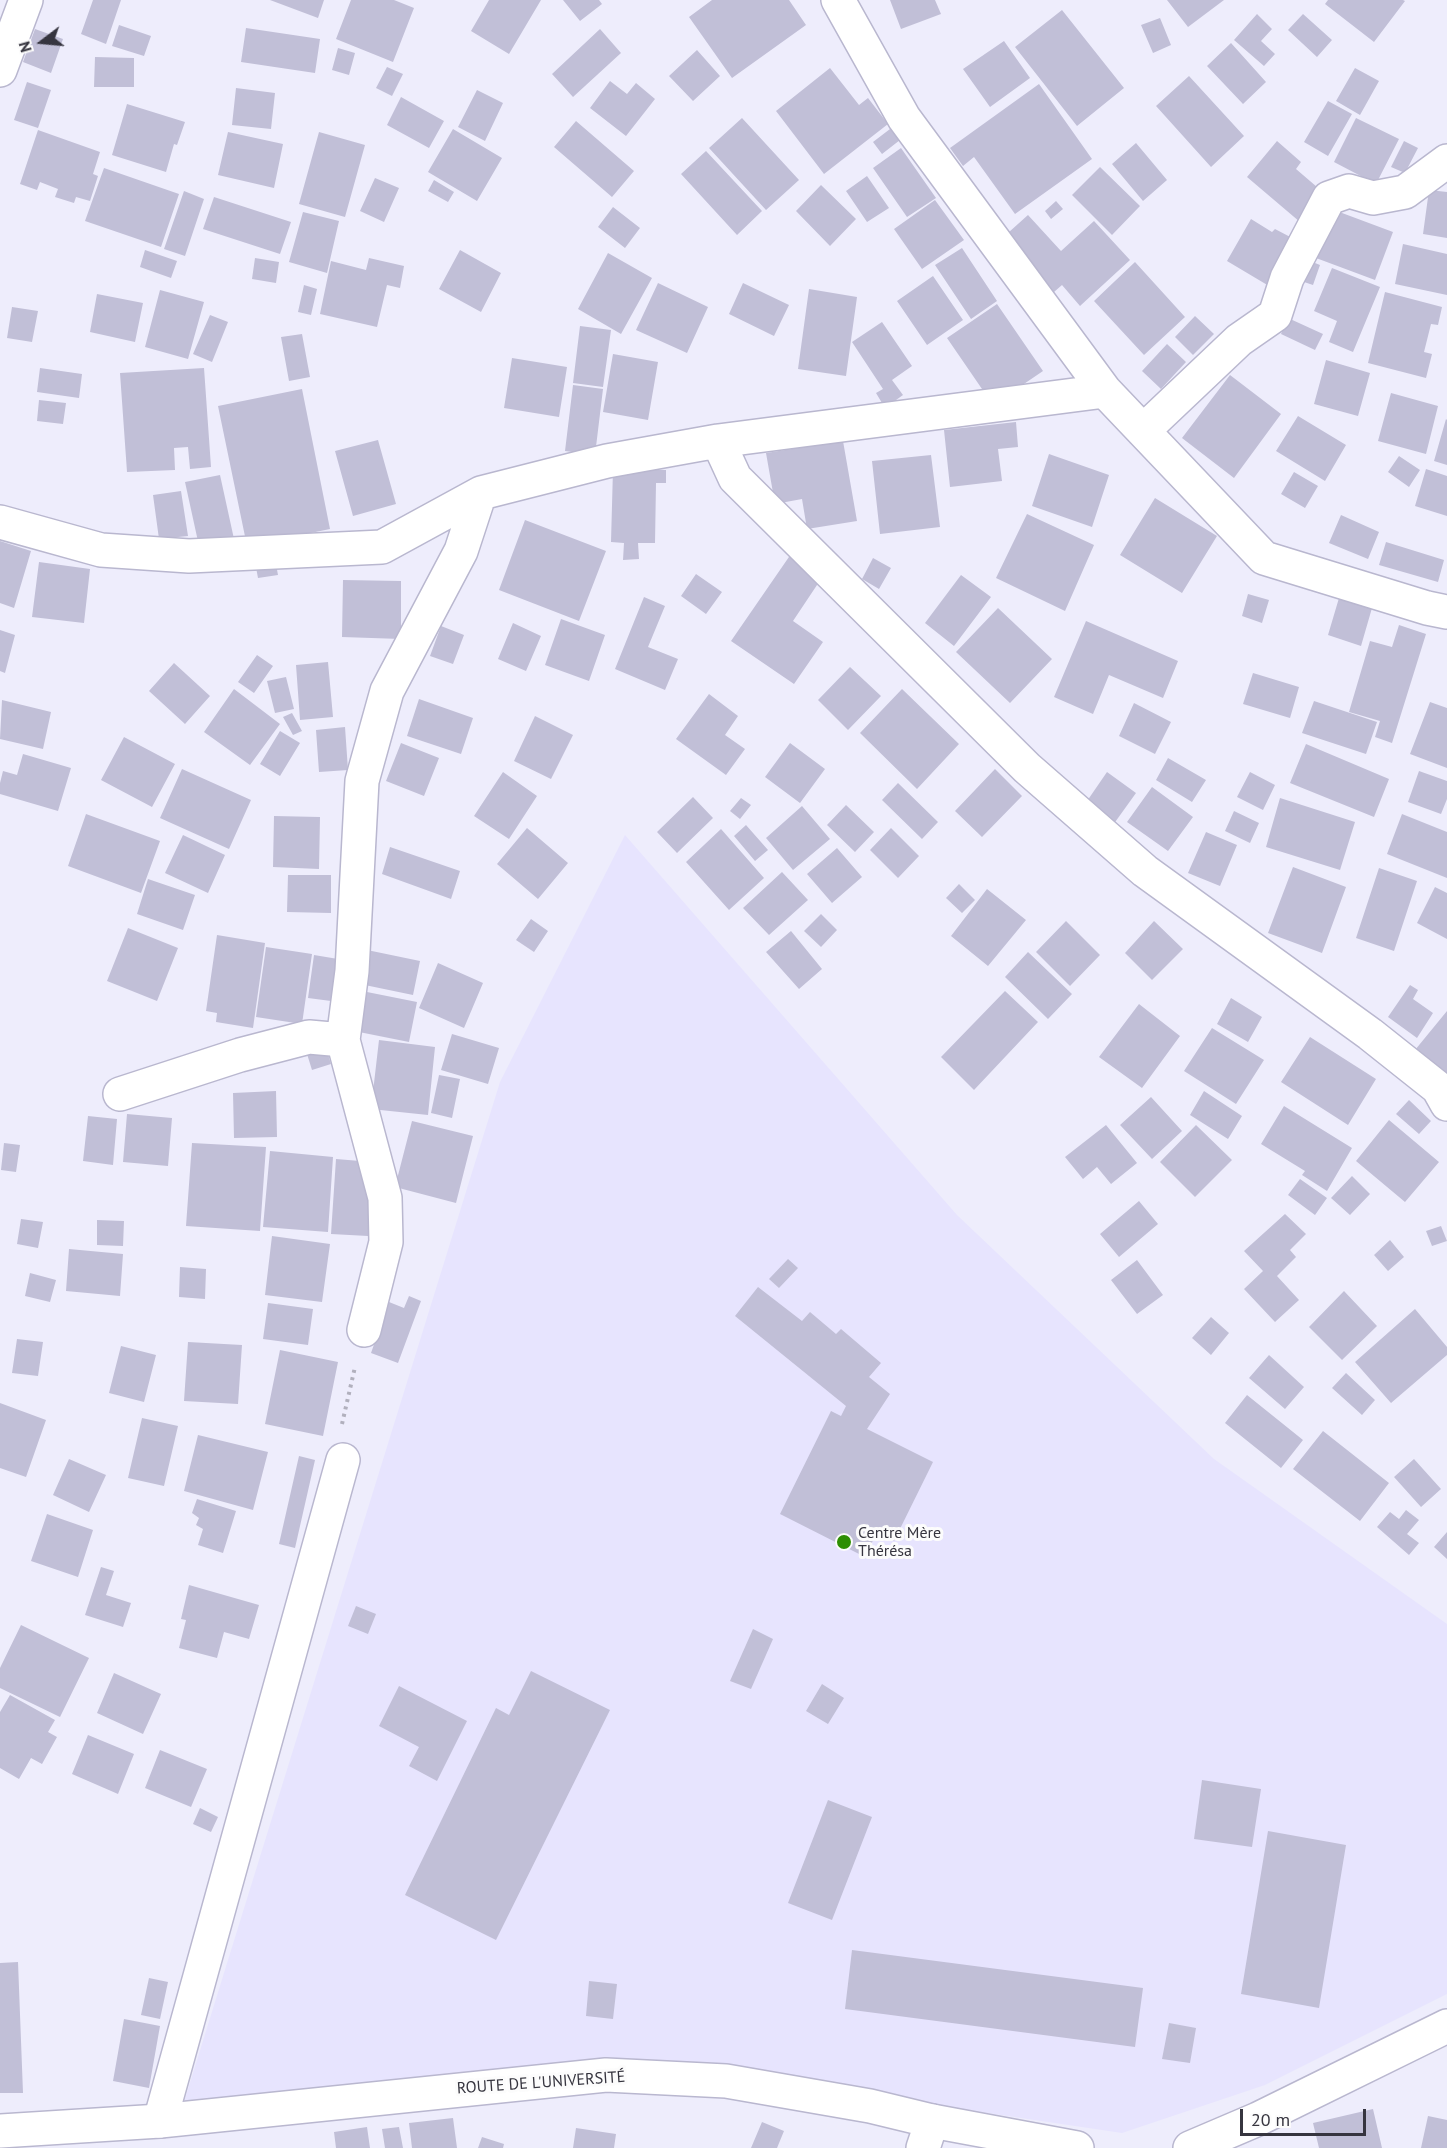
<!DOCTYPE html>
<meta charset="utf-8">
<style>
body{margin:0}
#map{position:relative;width:1447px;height:2148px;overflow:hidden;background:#eeedfc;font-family:"PT Sans",sans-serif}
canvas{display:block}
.north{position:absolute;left:12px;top:12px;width:60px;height:60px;-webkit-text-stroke:4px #fcfcfc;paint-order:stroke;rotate:254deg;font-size:16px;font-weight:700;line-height:24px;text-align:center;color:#36353f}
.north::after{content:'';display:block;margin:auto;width:21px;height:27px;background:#36353f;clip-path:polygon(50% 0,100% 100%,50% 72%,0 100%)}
.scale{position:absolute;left:1240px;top:2109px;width:126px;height:27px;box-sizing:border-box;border:3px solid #36353f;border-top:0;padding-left:8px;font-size:18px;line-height:21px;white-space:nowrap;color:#36353f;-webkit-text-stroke:4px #fcfcfc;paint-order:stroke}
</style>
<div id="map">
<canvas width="1447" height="2148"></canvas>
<div class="north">N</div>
<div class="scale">20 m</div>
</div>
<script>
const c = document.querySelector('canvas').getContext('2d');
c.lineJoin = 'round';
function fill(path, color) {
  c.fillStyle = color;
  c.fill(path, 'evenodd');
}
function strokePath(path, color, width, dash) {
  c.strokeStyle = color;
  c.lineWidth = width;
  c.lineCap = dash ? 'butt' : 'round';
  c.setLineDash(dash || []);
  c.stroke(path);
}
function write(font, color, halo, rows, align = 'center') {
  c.font = font + ' "PT Sans",sans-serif';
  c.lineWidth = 6;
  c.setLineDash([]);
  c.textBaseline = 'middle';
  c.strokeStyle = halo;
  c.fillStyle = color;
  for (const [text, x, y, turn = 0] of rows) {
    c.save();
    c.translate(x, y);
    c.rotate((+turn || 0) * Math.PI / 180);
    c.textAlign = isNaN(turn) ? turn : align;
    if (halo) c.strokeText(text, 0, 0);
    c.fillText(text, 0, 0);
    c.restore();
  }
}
const built = new Path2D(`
 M625,835L957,1215L1214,1459L1447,1624V1994L1265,2085L1122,2133L625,2059L180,2115L500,1082Z`);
const building = new Path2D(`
 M93,0H121L106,44L81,34Z
 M270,0H324L318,18Z
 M351,0H394L414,8L393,62L336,39Z
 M489,0H541L509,54L471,31Z
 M563,0H599L602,4L580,21Z
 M712,0H789L806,25L732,78L689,17Z
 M890,0H935L941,14L901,29Z
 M1167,0H1224L1188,27Z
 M1328,0H1403L1405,1L1374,42L1325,4Z
 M1062,10L1124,88L1077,126L1015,47Z
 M1257,14L1272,29L1261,41L1275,54L1264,66L1234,40Z
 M1303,14L1332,40L1317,57L1288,30Z
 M1160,18L1171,45L1153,53L1141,25Z
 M119,25L151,36L144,56L112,46Z
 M246,28L320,39L315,73L241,62Z
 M35,29L63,39L51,73L23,62Z
 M600,29L621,53L573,97L552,74Z
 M1004,41L1030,78L990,107L963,69Z
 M1231,43L1266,82L1243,104L1207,66Z
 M338,48L355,53L349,75L332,70Z
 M697,50L720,76L693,101L669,76Z
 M95,57L134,58V87H94Z
 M387,67L403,74L392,96L376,88Z
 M830,68L859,105L868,98L888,124L824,174L776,111Z
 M1355,68L1379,81L1360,115L1336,101Z
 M1189,76L1244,136L1211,167L1156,106Z
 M610,81L627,94L636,83L655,99L626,136L590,108Z
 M27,82L51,90L38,128L14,120Z
 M1039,84L1092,159L1015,214L974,157L963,166L950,148Z
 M236,88L275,93L271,129L232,125Z
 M477,90L503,103L485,141L458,127Z
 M401,97L444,121L429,148L387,125Z
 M1328,101L1352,114L1328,156L1304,142Z
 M127,104L185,122L177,145L174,144L166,172L112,155Z
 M742,118L799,180L766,210L709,148Z
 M1356,118L1399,139L1376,184L1334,162Z
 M576,121L634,171L612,197L554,147Z
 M453,129L502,158L477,201L428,172Z
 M890,129L900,140L882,154L873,142Z
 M38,130L100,152L93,174L98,176L90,201L76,197L74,203L55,197L58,189L40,182L37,190L20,184Z
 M228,132L283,144L274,188L218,175Z
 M319,132L365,145L345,217L299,204Z
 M1277,141L1301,162L1296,169L1324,193L1300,222L1247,177Z
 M1404,141L1418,148L1405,173L1391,167Z
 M1136,143L1167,180L1143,201L1112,164Z
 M901,148L936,198L907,217L873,168Z
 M706,151L762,211L737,235L681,174Z
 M1100,167L1140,206L1112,235L1072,195Z
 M104,168L179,194L161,247L85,221Z
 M867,176L889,208L867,222L846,191Z
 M375,178L399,188L384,222L360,211Z
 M434,180L454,192L448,202L428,191Z
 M821,185L856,219L830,246L796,211Z
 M1429,190L1447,192V238L1423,234Z
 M184,191L204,199L185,256L164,249Z
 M214,197L291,222L280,254L203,229Z
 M935,200L964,240L922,269L894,229Z
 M1056,201L1063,209L1051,219L1045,211Z
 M613,207L640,228L625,248L598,227Z
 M1334,210L1393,232L1375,280L1316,258Z
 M303,212L339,221L327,273L289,262Z
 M1028,215L1061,251L1094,221L1130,260L1080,306L1062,285L1046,299L999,241Z
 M1251,219L1272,232L1275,229L1296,240L1269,286L1227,261Z
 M1403,244L1447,254V295L1395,284Z
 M962,248L997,301L971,319L935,265Z
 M145,250L177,261L171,278L140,267Z
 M460,250L501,273L481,312L439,289Z
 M608,253L652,278L621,334L578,309Z
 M255,258L279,262L276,283L252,279Z
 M369,258L404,266L400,288L387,285L377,327L320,314L331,261L366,270Z
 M1305,259L1320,265L1313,285L1298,280Z
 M1135,262L1185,317L1144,355L1094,301Z
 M1332,268L1380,287L1353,352L1329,342L1337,321L1314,311Z
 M933,276L963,320L927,345L897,301Z
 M658,283L708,307L687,353L636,330Z
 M743,283L789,305L774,336L729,314Z
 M304,285L317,289L311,315L298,312Z
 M809,289L857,297L846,376L798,369Z
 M160,290L204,302L188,359L145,347Z
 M1385,292L1442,307L1438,325L1431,324L1424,352L1432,354L1426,378L1368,363Z
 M97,294L143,303L135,342L90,332Z
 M997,304L1043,371L993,405L947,338Z
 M12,307L38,311L32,342L7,338Z
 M210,315L228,322L212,362L193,354Z
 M1195,316L1214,334L1193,355L1175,337Z
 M1288,318L1323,334L1315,350L1281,334Z
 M882,322L912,366L892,380L903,395L885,408L876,393L883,389L852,342Z
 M580,326L611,330L603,387L573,383Z
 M302,334L310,377L289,381L281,337Z
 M1167,344L1186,362L1161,389L1142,371Z
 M613,354L658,362L648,420L603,412Z
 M512,358L567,367L559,417L504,408Z
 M1326,360L1370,373L1358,416L1314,404Z
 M40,368L82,374L79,398L37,392Z
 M204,368L211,467L190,469L188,447L174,448L175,470L127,472L120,373Z
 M1230,375L1281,414L1234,478L1182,438Z
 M573,385L603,389L595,455L565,451Z
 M302,389L330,529L247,546L218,406Z
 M1391,393L1438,406L1426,454L1378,441Z
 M39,400L66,403L63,424L37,421Z
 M1298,416L1346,445L1325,481L1276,451Z
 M1446,419L1447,420V465L1434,461Z
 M1016,422L1018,447L998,449L1002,481L950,487L944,430Z
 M378,440L396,504L353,516L335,451Z
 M843,441L857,521L807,529L802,499L775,504L766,453Z
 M1049,454L1109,475L1092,527L1032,506Z
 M931,455L940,527L880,534L872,461Z
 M1399,456L1420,470L1409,487L1388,472Z
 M613,469L666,470V483H656L655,543H638L639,559L623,560L624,543L611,542Z
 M1426,469L1447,476V516L1415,506Z
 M1294,472L1318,486L1305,508L1281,494Z
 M220,475L234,539L199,546L185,482Z
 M181,491L188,536L159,539L153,495Z
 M1155,498L1217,536L1182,593L1120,555Z
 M1027,514L1094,545L1065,611L996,578Z
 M1341,515L1379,532L1368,559L1329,543Z
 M525,520L606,551L579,621L499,590Z
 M0,541L31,551L14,608L0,603Z
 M1386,542L1444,560L1438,582L1379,565Z
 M791,554L823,576L793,621L823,642L794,684L731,641Z
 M873,558L891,568L879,589L862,579Z
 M275,559L278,575L258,578L255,562Z
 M39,562L90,569L84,623L32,617Z
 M696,574L722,592L706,614L681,596Z
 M961,575L991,597L954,646L925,623Z
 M343,580L401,581V639L342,637Z
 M1248,594L1269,600L1262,623L1242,616Z
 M644,597L665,606L648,647L678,659L665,690L615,669Z
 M1339,598L1372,608L1361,646L1328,635Z
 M998,608L1052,659L1010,703L956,652Z
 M561,619L605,635L589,681L545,665Z
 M1086,621L1178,661L1163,698L1109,675L1093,714L1054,697Z
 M513,623L541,636L526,671L498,659Z
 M1399,625L1426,634L1392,743L1375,737L1380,721L1349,712L1370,641L1392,647Z
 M441,626L464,635L453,664L430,656Z
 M0,630L15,635L5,673L0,671Z
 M257,655L273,666L254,693L238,682Z
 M328,662L333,717L300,720L296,665Z
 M174,663L210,696L185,724L149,691Z
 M850,667L881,696L848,730L818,700Z
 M1253,673L1299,687L1290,718L1243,704Z
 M286,677L294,709L275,713L267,681Z
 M234,689L280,724L250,765L204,732Z
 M902,689L959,744L917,789L860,733Z
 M709,694L738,716L725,735L745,749L726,775L676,739Z
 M419,699L473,718L461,754L407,736Z
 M2,700L51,712L43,749L0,739Z
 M1314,701L1377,722L1366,754L1302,733Z
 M1430,702L1447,708V768L1410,754Z
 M1134,703L1171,722L1155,754L1119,736Z
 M292,713L302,731L293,735L283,717Z
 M535,716L573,735L551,779L514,761Z
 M345,727L348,770L319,772L316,730Z
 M280,731L300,743L280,776L260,764Z
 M124,737L175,764L152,807L101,780Z
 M401,743L439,758L424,796L386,781Z
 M790,743L825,769L800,803L765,777Z
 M1306,744L1389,779L1374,817L1290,783Z
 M23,754L71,768L58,811L0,794V783L3,771L17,775Z
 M1168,758L1206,780L1192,802L1156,780Z
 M182,769L251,800L229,849L160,818Z
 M995,769L1022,796L982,837L955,811Z
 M1419,771L1447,781V799L1441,814L1408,802Z
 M503,772L537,796L509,839L474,816Z
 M1107,772L1136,793L1113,825L1085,804Z
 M1250,772L1275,785L1263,810L1237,797Z
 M898,783L938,822L922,839L882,800Z
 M1152,787L1193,817L1168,851L1127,822Z
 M693,797L713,818L677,853L657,832Z
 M741,798L751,805L740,819L730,811Z
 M1280,798L1355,822L1340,870L1266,847Z
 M846,805L874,832L855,852L827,825Z
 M802,806L830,839L793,870L766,838Z
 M1234,811L1259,823L1250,843L1225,831Z
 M86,814L160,841L141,893L68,866Z
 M1402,814L1447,832V878L1387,854Z
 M274,816L320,817L319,869L273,867Z
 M746,825L768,850L755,861L734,836Z
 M527,828L568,863L538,899L497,864Z
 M891,828L919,856L898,878L870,850Z
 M721,829L764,878L729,910L686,862Z
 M1206,832L1237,845L1220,886L1188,873Z
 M183,835L225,855L208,893L165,873Z
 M390,847L460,871L451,899L382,874Z
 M837,848L862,877L832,903L807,874Z
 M1293,867L1346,887L1322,953L1268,933Z
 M1379,868L1417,881L1394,951L1356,938Z
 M782,872L808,900L769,935L743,908Z
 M288,875H331V913L287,912Z
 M148,879L195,895L183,930L137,914Z
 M959,884L975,900L962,913L946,898Z
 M1435,887L1447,893V939L1417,923Z
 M987,889L1026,920L988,966L951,936Z
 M821,914L837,930L821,947L804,931Z
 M531,919L548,931L534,952L516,940Z
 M1066,921L1100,955L1070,986L1036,952Z
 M1154,921L1183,949L1152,980L1125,953Z
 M128,928L178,948L157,1001L107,981Z
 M791,931L822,969L799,989L766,952Z
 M217,935L265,943L253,1028L216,1022L217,1013L206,1011Z
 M266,947L312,954L302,1024L256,1017Z
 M367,950L420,961L413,995L360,984Z
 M1028,952L1072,994L1048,1019L1005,977Z
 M314,955L338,959L331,1001L308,998Z
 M438,963L483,983L464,1028L419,1008Z
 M1410,985L1418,990L1413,999L1433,1013L1417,1038L1388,1017Z
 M362,991L417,1002L409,1042L354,1031Z
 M1005,991L1038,1022L974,1090L941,1057Z
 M1231,998L1262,1017L1248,1042L1217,1024Z
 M1139,1004L1180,1036L1142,1088L1099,1057Z
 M1447,1011V1077L1415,1050Z
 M1212,1028L1264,1060L1236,1104L1184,1071Z
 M452,1034L499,1048L488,1084L441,1070Z
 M1310,1037L1376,1079L1348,1125L1281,1082Z
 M379,1040L435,1047L428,1115L371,1109Z
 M326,1048L331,1064L312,1070L307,1054Z
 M439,1075L460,1079L452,1118L431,1113Z
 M276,1091L277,1137L234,1138L233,1093Z
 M1204,1091L1242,1116L1228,1139L1190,1115Z
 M1151,1097L1182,1131L1152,1159L1120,1125Z
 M1409,1100L1431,1121L1419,1134L1396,1114Z
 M1284,1106L1352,1148L1327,1191L1302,1175L1305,1171L1261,1144Z
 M127,1114L172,1118L168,1166L123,1162Z
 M88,1116L117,1119L113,1165L83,1161Z
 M1389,1120L1439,1162L1405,1202L1356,1161Z
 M412,1121L473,1136L456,1203L395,1187Z
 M1106,1125L1137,1163L1111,1184L1097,1167L1083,1179L1065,1157Z
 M1196,1125L1232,1160L1195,1197L1160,1162Z
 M4,1143L20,1145L16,1172L1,1170Z
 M192,1143L266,1147L260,1231L186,1226Z
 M270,1151L333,1157L328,1232L263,1227Z
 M336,1159L372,1162L368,1236L331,1234Z
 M1352,1176L1370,1194L1350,1215L1331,1198Z
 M1300,1179L1327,1198L1315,1215L1288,1195Z
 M1139,1201L1158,1224L1119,1257L1100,1234Z
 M1285,1214L1306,1234L1290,1250L1296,1257L1277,1276L1299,1300L1275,1322L1244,1289L1263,1271L1244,1251Z
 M21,1219L43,1222L38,1248L17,1244Z
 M97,1220L124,1221L123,1246L97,1245Z
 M1441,1226L1447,1241L1432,1246L1426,1231Z
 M272,1236L330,1244L322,1302L265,1295Z
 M1390,1240L1404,1257L1388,1271L1374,1255Z
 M69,1249L123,1254L120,1296L66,1291Z
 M788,1259L798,1268L779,1288L769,1279Z
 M1137,1260L1163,1295L1137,1314L1111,1280Z
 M180,1267L206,1269L205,1299L179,1297Z
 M30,1273L56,1280L50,1302L25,1296Z
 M758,1287L802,1321L810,1312L836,1334L841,1329L881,1363L869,1377L890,1394L867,1429L933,1462L894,1541L877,1532L865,1557L780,1514L831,1411L841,1416L846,1406L735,1316Z
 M1344,1291L1377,1326L1342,1360L1309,1327Z
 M409,1296L421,1301L398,1363L371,1353L389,1302L404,1308Z
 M268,1303L313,1309L308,1345L263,1339Z
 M1415,1309L1447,1347V1355L1391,1403L1355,1362Z
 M1211,1317L1229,1333L1211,1355L1192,1338Z
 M17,1339L43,1342L38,1376L12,1373Z
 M188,1342L242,1345L238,1404L184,1401Z
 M121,1346L156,1355L144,1402L109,1393Z
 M280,1350L338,1362L323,1436L265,1424Z
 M1269,1355L1304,1387L1285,1409L1249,1378Z
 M1346,1373L1375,1400L1362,1415L1332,1388Z
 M1247,1395L1303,1440L1281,1468L1225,1423Z
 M0,1403L46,1420L26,1477L0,1468Z
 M142,1418L178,1426L164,1486L128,1478Z
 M1323,1431L1389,1483L1360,1521L1293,1469Z
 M198,1435L268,1452L253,1510L184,1491Z
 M299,1456L315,1460L295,1548L279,1544Z
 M69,1459L106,1475L89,1512L53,1495Z
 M1414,1459L1441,1489L1421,1507L1394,1477Z
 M197,1499L236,1511L223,1553L198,1545L203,1529L196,1525L199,1518L192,1513Z
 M1406,1510L1419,1520L1407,1534L1419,1543L1409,1555L1377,1527L1390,1512L1399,1519Z
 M47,1514L93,1530L78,1577L31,1561Z
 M1447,1532V1559L1434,1547Z
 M101,1567L114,1571L106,1595L131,1603L123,1627L85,1615Z
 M189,1585L259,1605L249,1639L224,1632L217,1658L179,1648L186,1620L181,1619Z
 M356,1606L376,1614L368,1634L348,1626Z
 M21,1625L89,1658L60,1717L0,1688V1668Z
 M753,1629L773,1639L751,1689L730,1681Z
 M531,1671L610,1710L496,1940L405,1895L496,1708L509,1715Z
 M114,1673L161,1694L143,1734L97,1713Z
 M822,1684L844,1698L828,1724L806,1711Z
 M399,1686L467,1721L437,1781L409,1766L419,1747L379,1726Z
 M10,1695L55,1720L48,1732L57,1737L42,1764L31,1758L19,1779L0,1768V1712Z
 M88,1735L134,1754L118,1794L72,1774Z
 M160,1750L207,1769L191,1807L145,1788Z
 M1202,1780L1261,1789L1252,1847L1194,1839Z
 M828,1800L872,1817L832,1920L788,1903Z
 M200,1808L218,1817L211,1832L193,1824Z
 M1268,1831L1346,1845L1319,2008L1241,1994Z
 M852,1950L1143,1988L1135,2047L845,2009Z
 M18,1962L23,2093H0V1963Z
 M149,1978L168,1982L160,2019L141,2015Z
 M589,1981L617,1984L613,2019L586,2016Z
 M124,2019L160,2026L149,2088L113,2081Z
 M1169,2023L1196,2028L1190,2063L1162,2059Z
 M1373,2109L1382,2148H1319L1313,2123Z
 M1428,2116L1447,2120V2148H1421Z
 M453,2118L457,2148H412L409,2123Z
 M762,2122L784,2131L777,2148H751Z
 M367,2127L370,2148H336L334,2132Z
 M399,2127L403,2148H385L382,2129Z
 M576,2128L616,2134L614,2148H573Z
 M482,2137L504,2144L503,2148H478Z`);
const path = new Path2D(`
 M342,1424L355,1367`);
const minor = new Path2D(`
 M838,0L904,118L1105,391
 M0,70L26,0
 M1143,431L1239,340L1275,315L1287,278L1329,198L1349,191L1373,198L1405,192L1447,161
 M718,441L735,478L1027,768L1145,871L1370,1034L1438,1088L1447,1104
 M0,522L101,550L189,556L382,547L481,493L607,461L718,441L1105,391L1264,558L1427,608L1447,612
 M120,1094L240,1055L309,1037L343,1040
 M364,1330L386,1242L385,1198L343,1040L352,971L362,781L387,691L461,551L479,496
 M160,2121L343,1460
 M923,2148L932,2121`);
const tertiary = new Path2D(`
 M0,2131L160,2121L606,2075L726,2081L870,2106L932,2121L1077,2148
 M1190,2148L1258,2119L1447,2026`);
const markers = [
 [844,1542,8,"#2e8e04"]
];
const poiNames = [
 ["Centre Mère",858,1533],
 ["Thérésa",858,1551]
];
const streetNames = [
 ["ROUTE DE L'UNIVERSITÉ",541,2083,-4]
];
fill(built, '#e7e4fe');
fill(building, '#c1bfd7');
strokePath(minor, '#b9b7cf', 36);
strokePath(tertiary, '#b9b7cf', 36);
strokePath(path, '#b1b0bd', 4, [3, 4.5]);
strokePath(minor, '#fff', 33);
strokePath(tertiary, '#fff', 33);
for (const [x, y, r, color] of markers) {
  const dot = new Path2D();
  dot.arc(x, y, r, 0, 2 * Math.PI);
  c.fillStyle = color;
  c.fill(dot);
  strokePath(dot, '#fcfcfc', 2);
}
write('16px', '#36353f', '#fcfcfc', poiNames, 'left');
write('16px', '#36353f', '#fcfcfc', streetNames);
</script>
